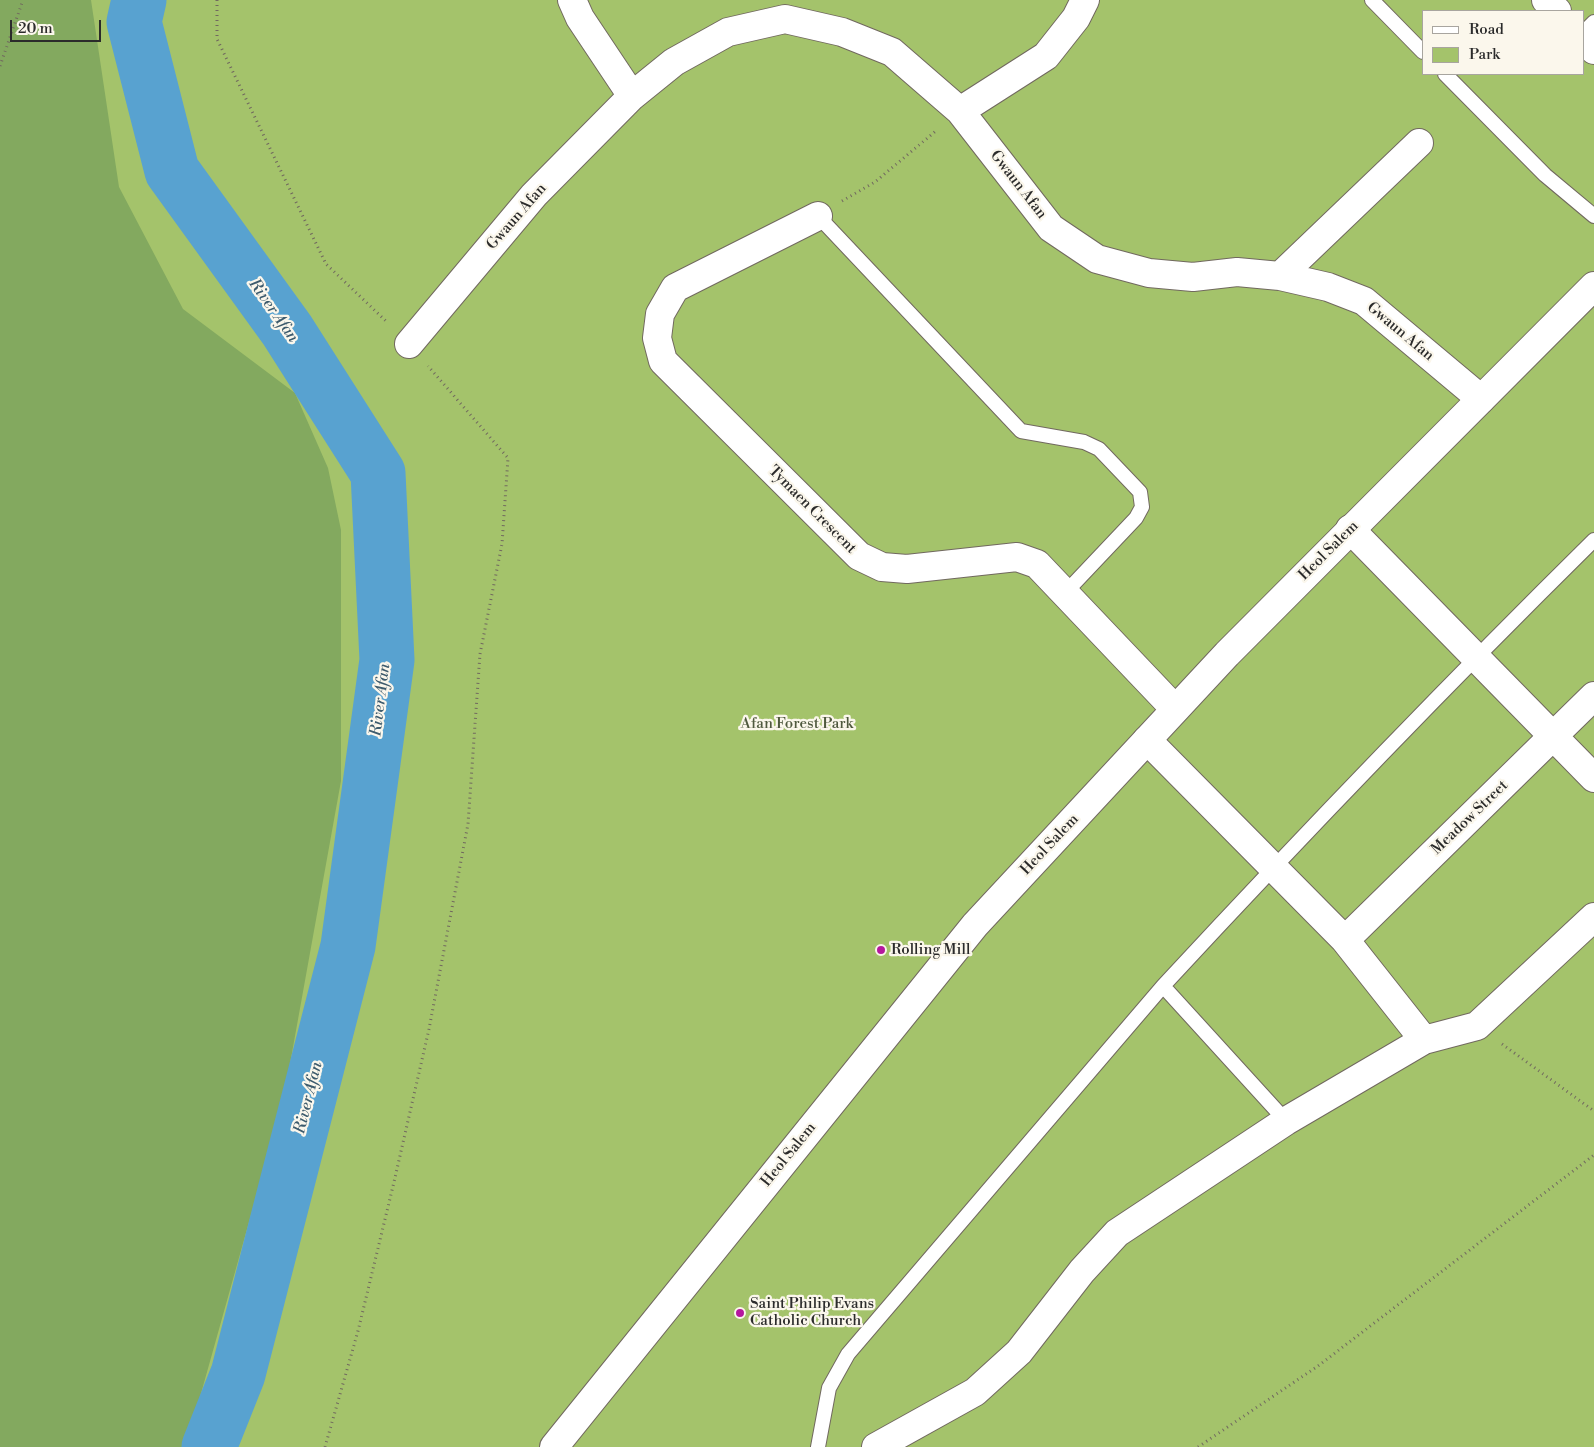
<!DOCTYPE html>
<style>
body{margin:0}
#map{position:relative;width:1594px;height:1447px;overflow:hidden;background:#f4ddbf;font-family:"Libre Bodoni",serif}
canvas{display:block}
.legend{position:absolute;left:1422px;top:10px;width:162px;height:65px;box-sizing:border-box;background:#fbf7ec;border:1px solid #a8a59f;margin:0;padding:6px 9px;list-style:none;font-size:15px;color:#2b2b2b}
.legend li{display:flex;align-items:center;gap:10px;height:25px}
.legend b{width:25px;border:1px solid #a8a59f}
.scale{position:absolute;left:10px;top:20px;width:91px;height:22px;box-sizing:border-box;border:2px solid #2b2b2b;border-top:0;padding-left:6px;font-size:15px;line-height:18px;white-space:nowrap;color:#2b2b2b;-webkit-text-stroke:4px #fbf7ec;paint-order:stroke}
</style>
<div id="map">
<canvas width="1594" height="1447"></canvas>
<ul class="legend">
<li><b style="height:6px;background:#fff"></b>Road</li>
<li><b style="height:14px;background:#a4c36b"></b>Park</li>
</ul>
<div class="scale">20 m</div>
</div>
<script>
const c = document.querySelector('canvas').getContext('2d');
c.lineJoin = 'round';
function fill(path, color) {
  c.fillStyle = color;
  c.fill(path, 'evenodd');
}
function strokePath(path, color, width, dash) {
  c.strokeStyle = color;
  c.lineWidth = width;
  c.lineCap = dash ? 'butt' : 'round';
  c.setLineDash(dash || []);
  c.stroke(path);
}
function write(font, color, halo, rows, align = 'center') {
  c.font = font + ' "Libre Bodoni",serif';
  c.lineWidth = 4.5;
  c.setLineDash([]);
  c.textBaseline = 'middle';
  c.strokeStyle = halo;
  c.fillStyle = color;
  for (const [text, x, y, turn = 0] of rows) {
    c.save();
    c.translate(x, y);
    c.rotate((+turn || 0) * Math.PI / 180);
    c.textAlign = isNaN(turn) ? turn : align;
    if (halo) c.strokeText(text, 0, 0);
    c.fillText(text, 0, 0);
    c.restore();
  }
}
const green = new Path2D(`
 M0,0H1594V1447H0ZM1423,11H1583V74H1423Z`);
const forest = new Path2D(`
 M0,0H91L119,187L183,309L295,393L328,468L341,530V781L284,1097L186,1447H0Z`);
const river = new Path2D(`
 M139,0L134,22L172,171L287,330L378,473L387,660L348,946L238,1374L209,1447`);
const path = new Path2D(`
 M217,0V39L326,264L388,323
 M0,66L23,0
 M842,201L875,182L937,130
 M1502,1044L1594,1111
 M325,1447L358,1331L394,1182L429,1029L468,824L480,654L502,544L508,458L428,366
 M1198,1447L1318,1366L1594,1155`);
const lane = new Path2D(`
 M1372,0L1423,52
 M1583,33L1594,22
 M1445,74L1545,175L1594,216
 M818,216L1021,431L1084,442L1099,449L1140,492L1142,507L1136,518L1066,592
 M1286,1121L1163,986C1304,834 1447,685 1594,540
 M818,1447L829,1388L848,1354L1163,986`);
const street = new Path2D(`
 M572,0L580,18L632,96
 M1546,0L1557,11
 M1583,39L1594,50
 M960,111L1046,56L1076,18L1085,0
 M818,216L675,288L660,314L657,338L663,361L859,556L882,567L907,569L1017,557L1037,564L1175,709
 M1280,276L1419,143
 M409,344L534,195L632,96L674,62L728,32L785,19L842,32L892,52L960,111L1051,228L1097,259L1149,273L1193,277L1237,272L1280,276L1328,287L1364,301L1481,399
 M1350,529L1594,778
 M1147,740L1345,940L1424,1040
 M1345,940L1594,696
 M876,1447L975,1392L1019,1352L1082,1271L1117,1233L1286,1121L1424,1040L1477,1026L1594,917`);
const secondary = new Path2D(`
 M554,1447L975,925L1227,654L1594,286`);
const markers = [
 [881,950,5,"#b5179e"],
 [740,1313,5,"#b5179e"]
];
const streetNames = [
 ["Gwaun Afan",1018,185,52],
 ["Gwaun Afan",517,217,-49],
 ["Gwaun Afan",1400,332,40],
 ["Tymaen Crescent",812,510,45],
 ["Heol Salem",1329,551,-45],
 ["Meadow Street",1470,818,-44],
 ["Heol Salem",1050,845,-47],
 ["Heol Salem",789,1155,-51]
];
const parkNames = [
 ["Afan Forest Park",797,724]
];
const poiNames = [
 ["Rolling Mill",891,950],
 ["Saint Philip Evans",750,1304],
 ["Catholic Church",750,1321]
];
const waterNames = [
 ["River Afan",273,311,55],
 ["River Afan",381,700,-83],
 ["River Afan",309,1098,-76]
];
fill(green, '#a4c36b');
fill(forest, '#83a95f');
strokePath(river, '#58a2d0', 55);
strokePath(lane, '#71695f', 16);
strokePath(street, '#71695f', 30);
strokePath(secondary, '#71695f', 30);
strokePath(path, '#71695f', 3, [1, 4]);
strokePath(lane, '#fff', 14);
strokePath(street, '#fff', 28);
strokePath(secondary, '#fff', 28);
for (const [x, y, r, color] of markers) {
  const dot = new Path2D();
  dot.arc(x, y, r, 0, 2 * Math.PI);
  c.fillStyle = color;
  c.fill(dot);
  strokePath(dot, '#fbf7ec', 2);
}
write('15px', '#2b2b2b', '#fbf7ec', streetNames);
write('15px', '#4f593e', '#fbf7ec', parkNames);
write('15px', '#2b2b2b', '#fbf7ec', poiNames, 'left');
write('italic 16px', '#3d5b6d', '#fbf7ec', waterNames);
</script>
